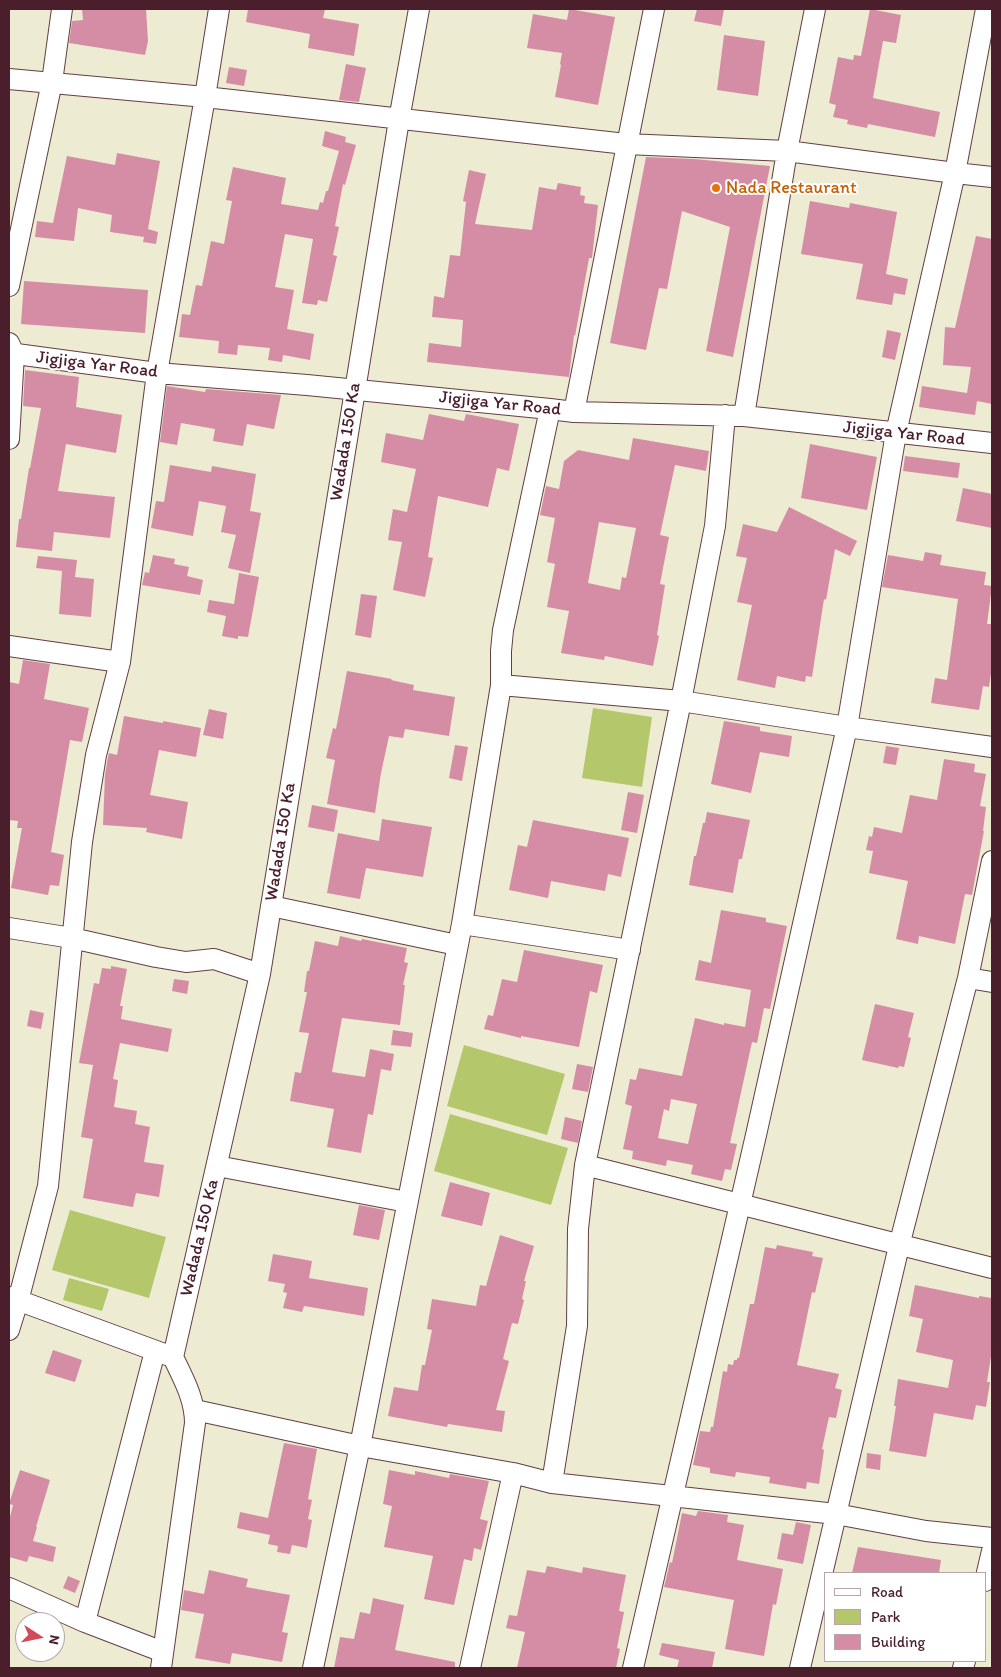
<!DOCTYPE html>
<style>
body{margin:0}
#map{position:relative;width:1001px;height:1677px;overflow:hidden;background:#eeebd3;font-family:Itim,sans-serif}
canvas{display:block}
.frame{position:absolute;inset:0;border:10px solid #4a1f2b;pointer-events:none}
.legend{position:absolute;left:824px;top:1572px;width:162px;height:90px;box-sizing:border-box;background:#fff;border:1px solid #b7a5aa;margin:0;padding:6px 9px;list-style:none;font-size:15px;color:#4a1f2b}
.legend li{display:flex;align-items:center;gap:10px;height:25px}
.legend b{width:25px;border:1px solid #b7a5aa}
.north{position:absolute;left:15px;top:1612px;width:50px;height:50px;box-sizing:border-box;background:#fff;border:1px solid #b7a5aa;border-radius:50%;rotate:101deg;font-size:14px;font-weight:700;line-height:20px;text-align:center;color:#4a1f2b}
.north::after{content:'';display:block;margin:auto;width:18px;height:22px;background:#d1495b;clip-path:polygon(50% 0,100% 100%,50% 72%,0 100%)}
</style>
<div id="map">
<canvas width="1001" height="1677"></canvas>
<div class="frame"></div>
<ul class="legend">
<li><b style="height:6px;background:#fff"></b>Road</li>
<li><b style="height:14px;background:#b4c76b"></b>Park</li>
<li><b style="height:14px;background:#d58da6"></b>Building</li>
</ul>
<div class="north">N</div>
</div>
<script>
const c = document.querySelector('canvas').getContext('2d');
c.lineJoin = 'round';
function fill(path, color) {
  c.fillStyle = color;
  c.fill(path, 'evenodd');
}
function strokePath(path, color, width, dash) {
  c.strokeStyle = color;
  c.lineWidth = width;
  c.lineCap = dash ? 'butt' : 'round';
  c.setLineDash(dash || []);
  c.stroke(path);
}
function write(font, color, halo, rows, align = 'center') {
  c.font = font + ' Itim,sans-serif';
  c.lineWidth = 4;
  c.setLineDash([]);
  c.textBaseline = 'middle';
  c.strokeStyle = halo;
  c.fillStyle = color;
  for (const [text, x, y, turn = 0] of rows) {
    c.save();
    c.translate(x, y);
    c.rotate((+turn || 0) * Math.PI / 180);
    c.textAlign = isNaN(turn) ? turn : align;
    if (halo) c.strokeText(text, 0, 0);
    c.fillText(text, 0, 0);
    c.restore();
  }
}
const green = new Path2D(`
 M593,708L652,717L642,787L582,778Z
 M464,1045L565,1074L547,1135L447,1106Z
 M450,1114L568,1148L551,1205L434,1171Z
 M70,1210L166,1237L149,1298L52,1270Z
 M69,1278L109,1289L102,1311L63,1300Z`);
const building = new Path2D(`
 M82,9H146L148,41L145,55L69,43L72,21L83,20Z
 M248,9H325L323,18L359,24L354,56L308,48L310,34L246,22Z
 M569,9L615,17L598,105L555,97L561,65L560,64L562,53L527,48L533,14L567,20Z
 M697,9H724L721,26L694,21Z
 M870,9L901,15L896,43L883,41L873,98L940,112L935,137L868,124L867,128L847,124L848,120L833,117L836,105L829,103L838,57L853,60L854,55L861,56Z
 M724,35L765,41L758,96L717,90Z
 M346,64L366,68L359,102L339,100Z
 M229,67L247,70L244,86L226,83Z
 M325,131L346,137L345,142L356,145L345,185L343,184L335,226L339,227L333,255L337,256L327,302L318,300L317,305L302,303L313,239L285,234L275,287L294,290L287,329L314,334L310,360L283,355L282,362L268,360L270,348L238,345L237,355L218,353L219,341L179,337L182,314L190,315L196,285L202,286L211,241L224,244L232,201L226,200L233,167L286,178L281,204L318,210L320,202L323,203L326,191H328L339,151L322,146Z
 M117,153L160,161L148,229L158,232L156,244L143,242L144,237L110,232L112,215L78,208L74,241L35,237L37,221L53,223L67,156L115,165Z
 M646,157L694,159L770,166L733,357L706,351L730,227L682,211L667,289L659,288L646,350L610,343Z
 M469,170L486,174L475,224L532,230L539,187L556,190L558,183L581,187L580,195L585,196L584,203L598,205L592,258H589L575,336L574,335L569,377L427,362L429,343L461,347L463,320L432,317L434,296L444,298L450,255L460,256L466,202L463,201Z
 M810,201L849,208L850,203L897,212L886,274L908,279L905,295L894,293L892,305L856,299L863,264L801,254Z
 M976,236L992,239V404L977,401L975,415L919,407L922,386L967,393L971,367L943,365L945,327L955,328Z
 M24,281L148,290L145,333L21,324Z
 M887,330L901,333L895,360L882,357Z
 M25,370L79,377L76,407L122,415L116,453L66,444L58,491L115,497L110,538L54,532L52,551L16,547L19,519H21L29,468H30L41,408L23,406Z
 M167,386L205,392L206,389L281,395L274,429L247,424L243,446L213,441L215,429L181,423L177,445L160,442Z
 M429,414L464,421L466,414L519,424L509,471L497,468L488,507L438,496L428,557L433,558L425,597L393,590L402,542L388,540L393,509L407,512L416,469L381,462L386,433L423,440Z
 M633,438L709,451L706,471L675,465L660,535L669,537L660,584L665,585L657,635L659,636L653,666L605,656L604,660L561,653L569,611L547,607L555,564L547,562L555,518L540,515L546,486L559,489L564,461L578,450L629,460ZM599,522L636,528L626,578L622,577L620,590L588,583Z
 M810,444L877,457L867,510L801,498Z
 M905,456L960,463L958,478L903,471Z
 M170,465L211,472L212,466L256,474L250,511L261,513L250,573L228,568L236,535L221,532L226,506L199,501L193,536L151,528L156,501L164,502Z
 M963,488L992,494V528L956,521Z
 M789,507L857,541L850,556L835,549L826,600L824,599L812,677L806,676L805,682L777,676L775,688L737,680L752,605L737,602L747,558L736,556L743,524L777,532Z
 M925,552L942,555L940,565L986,572L984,585L992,586L987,624H992V667L989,687L983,686L979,710L931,703L935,678L947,680L958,599L882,587L888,555L923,561Z
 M153,555L175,559L174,564L189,567L187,576L203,580L200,595L142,585L145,572L149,573Z
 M38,556L77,560L75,577L94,579L91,617L59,614L62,571L36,568Z
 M239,573L259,577L248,637L238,636V639L222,636L226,616L207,612L209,600L234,604Z
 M361,594L377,596L371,638L355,635Z
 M23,660L50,664L44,699L89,708L82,742L70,740L51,852L64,855L59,886L50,885L48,895L11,888L22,828H17L18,821L9,820V682L19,684Z
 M347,671L392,679L391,680L414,685L413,690L455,697L449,736L405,729L403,738L389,736L381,773L375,813L327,804L335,760L326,758L333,728L336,729Z
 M209,709L227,713L223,739L203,735Z
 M124,716L163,723V721L201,728L196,757L159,750L150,795L188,802L182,839L146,832L147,828L103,825L105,775L108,757L109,753L117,755Z
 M724,721L760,727V731L792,736L789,757L760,752L751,793L711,784Z
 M455,745L468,747L462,781L449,778Z
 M886,746L899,748L896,765L883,763Z
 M944,759L975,764L974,772L986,774L980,806L986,807L983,831H984L972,895L965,894L955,944L919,936L918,944L896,939L908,881L869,873L873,851L866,850L869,836L872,837L874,827L902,833L910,795L937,800Z
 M628,792L644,795L637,833L621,830Z
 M312,805L338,810L334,832L308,827Z
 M707,812L750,820L742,859H739L733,893L689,885L694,856H696L703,823H705Z
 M382,819L432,827L423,877L366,868L360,899L327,893L338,833L379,841Z
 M533,820L629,838L621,877L608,874L605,891L551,881L548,898L509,890L518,845L527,847Z
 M721,910L766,918V922L787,926L770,1009L764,1008L757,1043L752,1042L730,1143L737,1144L731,1170L725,1169L722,1181L691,1174L693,1165L667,1160L666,1166L632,1159L633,1151L623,1149L632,1106L625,1104L630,1079L636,1080L639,1068L682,1076L695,1018L724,1025V1023L745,1027L751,990L695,980L699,960L711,963ZM671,1099L697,1104L688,1144L658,1138L664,1109L669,1111Z
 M340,936L361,941L362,939L407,948L404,962L408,963L403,985H405L400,1025L342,1018L332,1072L365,1077L370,1049L394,1054L391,1071L381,1069L373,1115L368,1114L361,1153L327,1147L334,1109L290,1101L295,1072L301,1073L309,1033L299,1032L307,992H304L307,971H309L315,941L338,946Z
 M524,950L603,965L597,993L590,991L579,1047L521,1036V1038L484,1029L488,1015L493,1016L502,979L517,982Z
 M111,966L127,969L120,1006H123L121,1019L172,1029L168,1052L120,1043L113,1079L118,1080L114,1107L137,1111L135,1124L150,1127L144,1162L164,1165L159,1197L136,1193L133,1207L83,1198L93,1139L81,1137L93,1065L79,1063L94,983L99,984L102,968L111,969Z
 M174,979L189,981L187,994L172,991Z
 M875,1004L914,1013L908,1037L911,1038L904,1067L899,1066L898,1068L862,1060Z
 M30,1010L44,1013L41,1029L27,1026Z
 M393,1030L413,1033L411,1047L391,1045Z
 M577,1064L593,1067L588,1092L572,1089Z
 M565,1117L582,1121L578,1143L561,1139Z
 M450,1182L490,1193L482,1226L441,1216Z
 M359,1205L385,1210L379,1240L353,1235Z
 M500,1235L534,1246L524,1281H526L522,1299L524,1300L518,1324L512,1323L503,1359L509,1361L496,1410L505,1411L502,1432L448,1424L447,1427L388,1416L394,1387L418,1391L422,1365H425L432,1330L427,1329L432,1299L476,1306L480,1285L486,1286Z
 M777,1245L813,1252L812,1256L823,1258L815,1293L812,1292L797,1365L839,1374L835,1388L842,1390L836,1418L829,1417L822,1449L824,1450L819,1484L807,1482L806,1489L769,1483L770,1477L736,1472L735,1477L710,1473V1468L693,1465L700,1431L710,1432L711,1427H713L723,1371L727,1372L728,1364L733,1365L734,1360H737V1358H739L750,1304H754L765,1247L776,1249Z
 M273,1254L312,1261L309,1278L368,1288L364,1316L304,1306L302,1312L283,1308L287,1293L283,1292L285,1284L268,1281Z
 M915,1285L979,1298V1296L992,1298V1350L987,1382H990L986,1407L976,1405L973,1420L934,1413L926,1457L889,1451L896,1406H894L898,1379L948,1388L953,1360L916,1352L923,1319L909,1316Z
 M53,1350L82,1360L75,1382L45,1373Z
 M284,1443L317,1449L308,1499L312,1500L308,1519L312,1520L307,1548L292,1545L290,1554L277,1552L278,1546L268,1544L270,1535L237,1528L240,1512L268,1518Z
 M867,1453L881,1455L880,1470L866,1468Z
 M20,1470L50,1480L36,1527H37L33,1541L56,1547L53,1562L29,1556L27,1562L9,1557V1521L13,1505L9,1504Z
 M389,1470L415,1475V1471L449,1478L450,1474L489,1481L480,1519L488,1521L481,1550L474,1548L472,1561L464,1559L454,1605L424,1599L433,1556L384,1547L392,1506L383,1504Z
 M698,1511L728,1515L727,1522L744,1525L737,1560L783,1569L776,1605L773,1604L764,1656L725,1649L734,1600L664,1587L670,1562L672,1563L682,1513L696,1516Z
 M796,1522L811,1525L803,1564L777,1559L782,1533L793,1535Z
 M858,1547L941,1560L939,1573H852Z
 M547,1566L582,1573L583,1567L626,1575L619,1611L624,1612L617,1648L620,1649L616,1668H517L525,1632L506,1628L509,1615L517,1616L527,1570L545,1573Z
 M209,1570L248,1579L246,1587L290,1595L282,1632L288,1633L282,1662L232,1653L230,1664L195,1658L204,1614L181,1610L183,1598L184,1590L204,1594Z
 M68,1576L80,1581L75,1593L63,1588Z
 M373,1598L404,1605L395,1650L455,1662V1668H334L340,1637L354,1639L360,1612L370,1614Z
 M662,1643L715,1652L712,1668H677L679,1660L659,1655Z`);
const minor = new Path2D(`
 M9,79L205,97L626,144L787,151L955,173L992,177
 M9,286L52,82L62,9
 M9,343L14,354L9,439
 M9,353L157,373L307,385L550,409L574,412L744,416L992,443
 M574,412L654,9
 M744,416L787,151L815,9
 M9,646L120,662
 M501,685L681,701L847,727L992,747
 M271,906L457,945
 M462,924L630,950
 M9,928L72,938L156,957L186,962L214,959L260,974
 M968,978L992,982
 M585,1165L992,1268
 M217,1166L407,1202
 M9,1297L167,1355
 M9,1330L18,1301L48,1186L82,842L96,755L120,662L157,373L205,97L219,9
 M195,1410L360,1446L513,1473L552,1483L836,1514L926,1531L992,1538
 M552,1483L577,1326L578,1229L585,1165L681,701L715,526L725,415
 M985,1581L992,1551
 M9,1588L85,1622L163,1652
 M85,1622L155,1351
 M161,1668L195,1423C195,1399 183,1378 173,1357L260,974L399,120L419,9
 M313,1668L360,1446L462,924L501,685V651L503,630L550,409
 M470,1668L513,1473
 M633,1668L756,1135L847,727L896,433L955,173L986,9
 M800,1668L899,1246L968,978L992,861
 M963,1668L965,1661`);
const markers = [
 [716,188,5,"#e8710a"]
];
const foodNames = [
 ["Nada Restaurant",726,188]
];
const streetNames = [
 ["Jigjiga Yar Road",97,365,7],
 ["Jigjiga Yar Road",500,404,6],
 ["Jigjiga Yar Road",904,434,6],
 ["Wadada 150 Ka",346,442,-81],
 ["Wadada 150 Ka",281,842,-81],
 ["Wadada 150 Ka",200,1238,-77]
];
fill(green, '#b4c76b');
fill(building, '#d58da6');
strokePath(minor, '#633e44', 22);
strokePath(minor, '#fff', 20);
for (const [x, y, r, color] of markers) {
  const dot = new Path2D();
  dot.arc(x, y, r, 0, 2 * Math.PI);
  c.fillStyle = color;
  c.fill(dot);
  strokePath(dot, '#fff', 2);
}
write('18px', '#c56008', '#fff', foodNames, 'left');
write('18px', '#4a1f2b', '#fff', streetNames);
</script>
